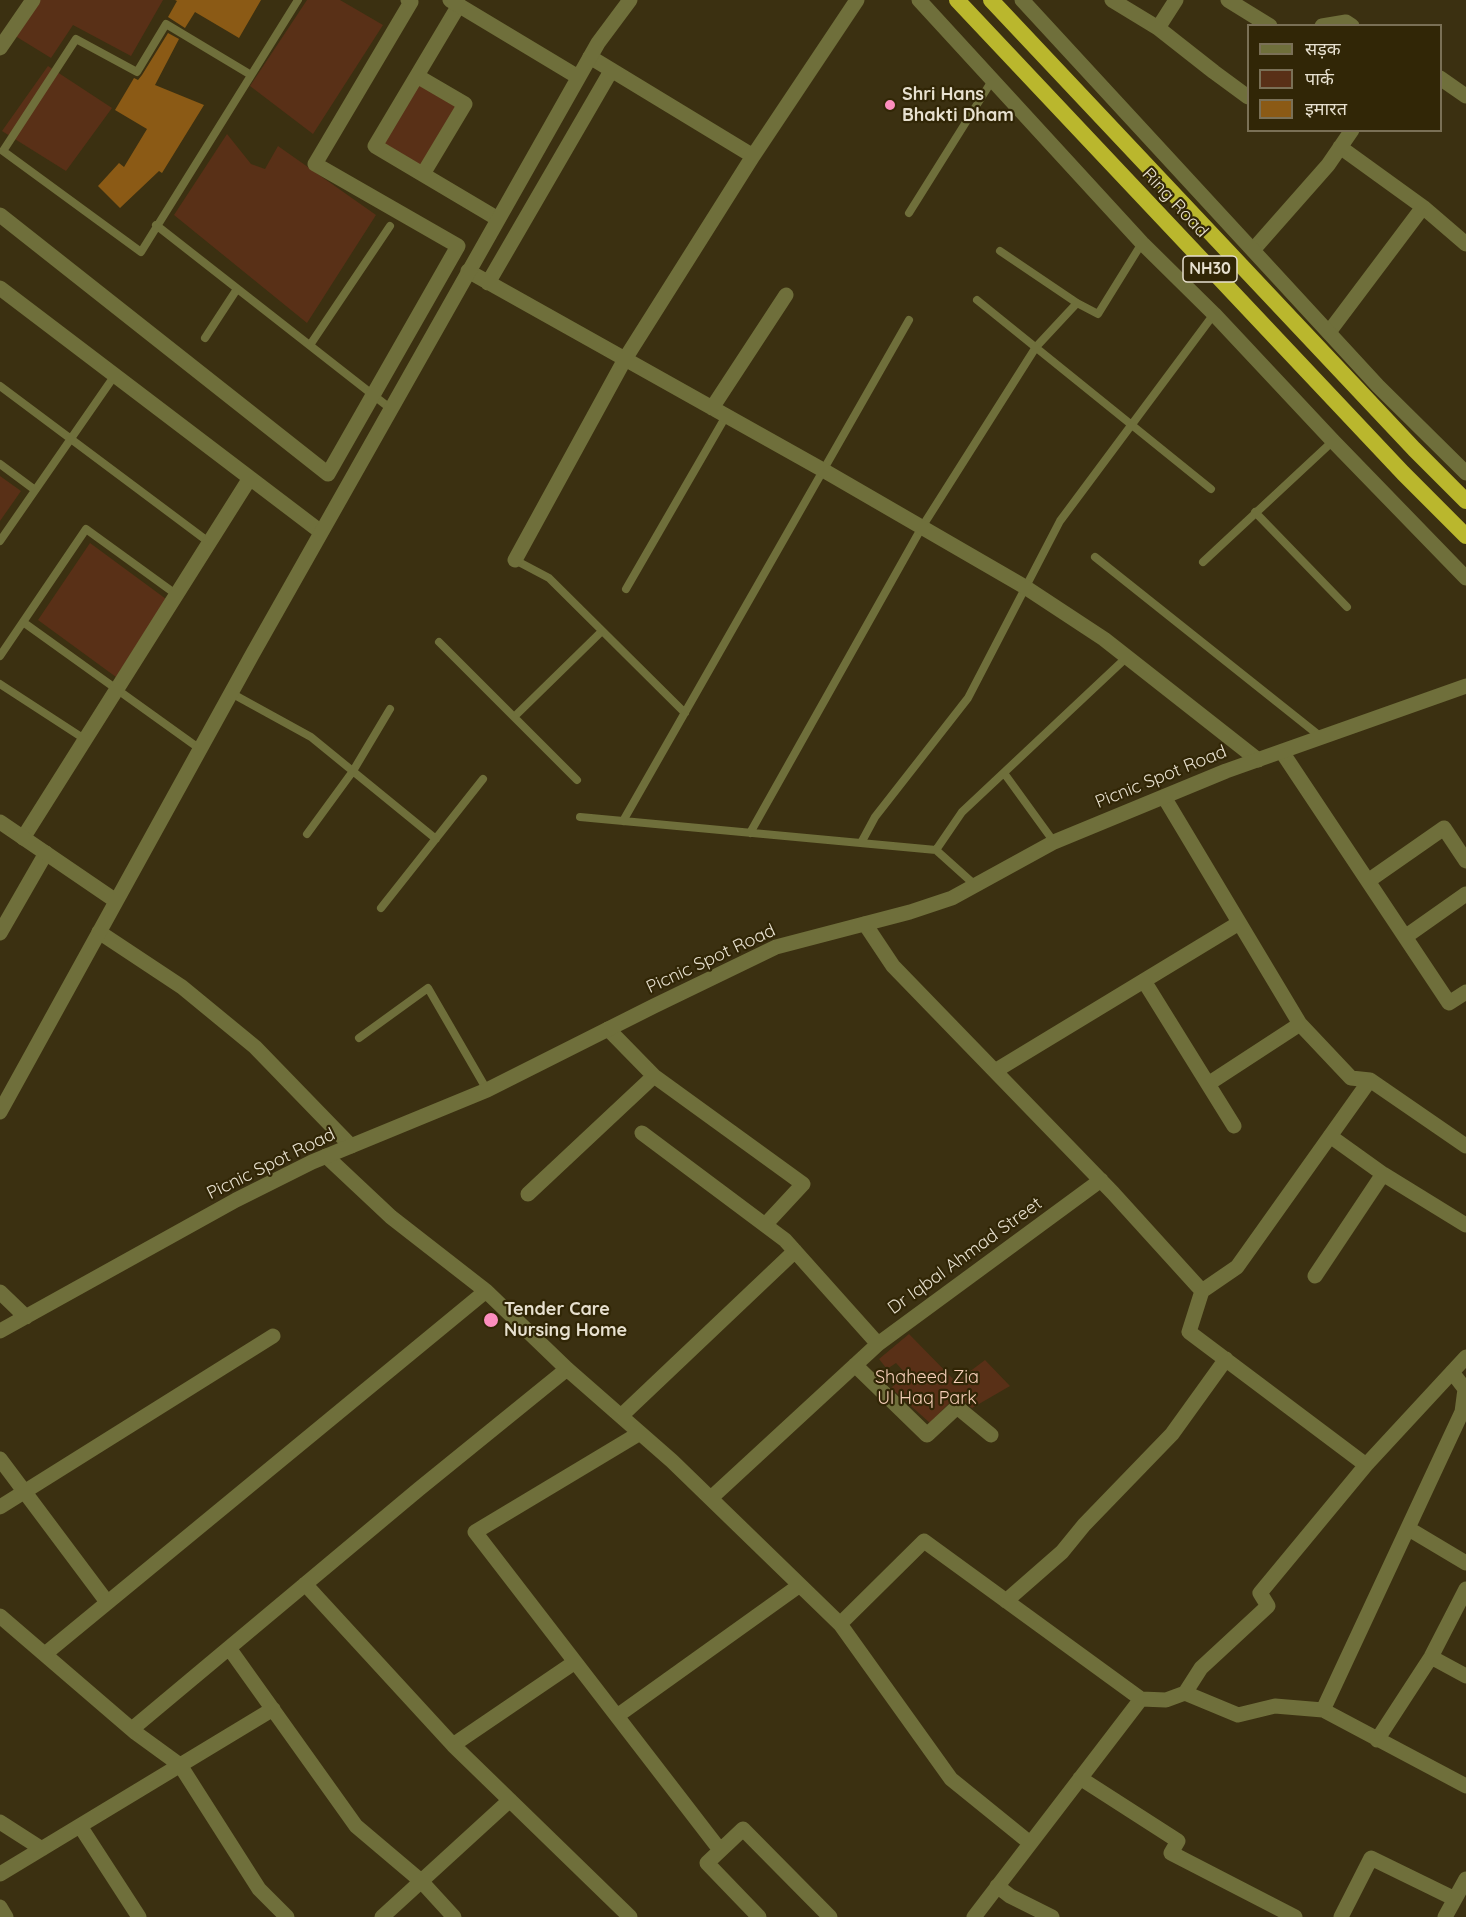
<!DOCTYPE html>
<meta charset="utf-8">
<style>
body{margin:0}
#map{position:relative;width:1466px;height:1917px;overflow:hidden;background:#3b3011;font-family:Quicksand,"Noto Sans Devanagari",sans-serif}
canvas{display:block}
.legend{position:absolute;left:1247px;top:24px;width:195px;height:108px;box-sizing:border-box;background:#312606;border:2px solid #7a7056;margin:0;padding:8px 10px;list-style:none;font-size:18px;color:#e7e0cf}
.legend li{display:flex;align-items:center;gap:12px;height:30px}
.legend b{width:30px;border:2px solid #7a7056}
</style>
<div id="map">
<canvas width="1466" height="1917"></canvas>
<ul class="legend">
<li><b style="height:8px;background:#6f6f3b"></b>सड़क</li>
<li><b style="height:16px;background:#593017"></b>पार्क</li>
<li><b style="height:16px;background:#8b5a15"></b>इमारत</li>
</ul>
</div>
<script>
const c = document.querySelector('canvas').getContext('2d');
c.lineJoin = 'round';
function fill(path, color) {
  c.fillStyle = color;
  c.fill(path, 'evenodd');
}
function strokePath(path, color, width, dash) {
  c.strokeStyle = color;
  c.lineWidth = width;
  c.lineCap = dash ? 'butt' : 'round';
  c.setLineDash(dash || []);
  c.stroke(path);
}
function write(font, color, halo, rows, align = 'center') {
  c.font = font + ' Quicksand,sans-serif';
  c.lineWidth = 4.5;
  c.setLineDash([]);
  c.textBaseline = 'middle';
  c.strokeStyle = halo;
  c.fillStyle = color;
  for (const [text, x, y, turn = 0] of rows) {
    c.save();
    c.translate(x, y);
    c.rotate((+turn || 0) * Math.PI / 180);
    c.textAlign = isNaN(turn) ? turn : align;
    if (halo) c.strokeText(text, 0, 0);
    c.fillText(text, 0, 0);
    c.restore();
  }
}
const green = new Path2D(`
 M36,0H163L131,56L73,25L51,58L12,34Z
 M307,0H340L383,25L313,134L250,86Z
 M48,66L112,108L66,171L2,131Z
 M417,83L457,106L421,166L382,143Z
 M227,134L251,164L265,169L278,146L376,215L307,323L174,215Z
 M0,476L21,491L0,521Z
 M90,543L166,599L116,677L38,620Z
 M909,1334L956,1382L985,1360L1010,1386L972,1408L957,1395L930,1423L891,1388L906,1374L896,1363L887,1369L879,1359Z`);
const building = new Path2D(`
 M175,0H261L239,38L195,12L185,28L168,17L177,1Z
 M168,33L179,39L155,85L204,105L162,173L159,171L120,208L98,186L119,163L124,167L147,129L115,110L134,78L138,80L142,75Z`);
const service = new Path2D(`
 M251,75L166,24L137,72L76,39L3,151L141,252L298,0
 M909,213L993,79
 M156,225L391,409
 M1000,251L1077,303L1098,314L1142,243
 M977,300L1211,489
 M205,338L237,289
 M310,345L390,226
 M0,386L210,543
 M0,464L35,490
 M1255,512L1347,607
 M0,541L115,375
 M1095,557L1321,737
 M515,560L549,578L685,713
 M1203,562L1333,441
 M626,589L726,416
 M23,622L200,749
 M439,642L577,780
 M0,656L86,529L177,595
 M0,684L86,740
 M231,693L311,737L436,839
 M514,717L602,631
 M1004,773L1054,842
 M580,817L936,850L975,885
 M623,821L909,320
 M750,833L922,527L1036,347L1077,303
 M307,834L353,771L390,709
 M861,843L875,817L968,698L1060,521L1214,314
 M936,850L962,812L1127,657
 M381,908L483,779
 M359,1038L428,988L487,1090`);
const minor = new Path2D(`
 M1112,0L1158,28L1176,0
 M1228,0L1270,26
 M459,5L375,146L498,219
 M1322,26L1346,22L1352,26
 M1158,28L1214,72L1248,97
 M0,48L33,0
 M590,57L753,156
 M417,76L465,104L423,174
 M1440,78L1466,96
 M1340,147L1423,207L1466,244
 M0,215L328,474L458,246L315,164L411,2L408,0
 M1253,250L1328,165L1352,130
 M468,271L823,470L1025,587L1104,639L1258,760
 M488,283L611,71
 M0,288L321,532
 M1329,332L1423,207
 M712,408L786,295
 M515,560L625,359L753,156L857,0
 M1282,752L1449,1003L1466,992
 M1164,797L1300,1024L1351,1078L1370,1080L1466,1146
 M23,838L250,478
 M1368,881L1444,828L1466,861
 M865,924L893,966L1113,1193L1202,1291
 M99,932L182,987L255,1047L351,1146
 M0,933L46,853
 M1405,937L1466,894
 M1144,981L1234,1126
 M608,1029L654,1076
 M995,1071L1239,923
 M1208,1084L1300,1024
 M642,1133L785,1240L878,1344
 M1330,1136L1383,1174
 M326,1156L391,1217L486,1291L567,1369L672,1461L840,1624L951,1779L1030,1843
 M528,1194L654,1076L803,1184L765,1225
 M1315,1276L1383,1174L1466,1225
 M855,1365L927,1435L957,1407L991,1435
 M621,1416L795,1251
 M640,1433L475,1532L720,1850
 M0,1459L107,1602
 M1366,1465L1189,1332L1202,1291L1237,1267L1370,1080
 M711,1498L878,1344L1101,1180
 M0,1507L273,1336
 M1409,1529L1466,1563
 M305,1584L453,1745L630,1917
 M1006,1601L1062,1552L1084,1525L1172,1434L1226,1359
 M0,1616L136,1733L180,1765L259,1889L287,1917
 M840,1624L924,1541L1141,1699L1166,1700L1185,1693L1238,1715L1275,1706L1323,1710L1466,1786
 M229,1648L356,1826L421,1881L454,1917
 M45,1654L486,1291
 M1431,1657L1466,1676
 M1185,1693L1201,1668L1268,1606L1260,1593L1366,1465L1466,1357
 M1323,1710L1462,1412L1465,1389L1452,1372
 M617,1716L800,1585
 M132,1729L419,1489L567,1369
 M1377,1740L1431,1657L1466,1589
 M453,1745L575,1662
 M1080,1778L1178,1841L1171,1853L1295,1917
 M0,1822L42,1849
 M80,1826L139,1917
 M0,1874L273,1709
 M997,1886L1010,1896L1052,1917
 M0,1907L6,1917
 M382,1917L510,1800
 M759,1917L707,1863L743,1829L830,1917
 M974,1917L1141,1699
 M1341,1917L1371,1858L1455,1899
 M1445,1917L1466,1879`);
const tertiary = new Path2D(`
 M450,0L578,77
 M919,0L1142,243L1214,314L1333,441L1466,578
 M1022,0L1378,386L1466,473
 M0,822L116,901
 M0,1112L252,655L598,43L630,0
 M0,1292L26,1317
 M0,1331L236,1200L312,1162L487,1090L654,1006L776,947L910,912L952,898L1054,842L1226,771L1466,686`);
const trunk = new Path2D(`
 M957,0L1403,473L1466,536
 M991,0L1414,449L1466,501`);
const markers = [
 [890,105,6,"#fd8ebe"],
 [491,1320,8,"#fd8ebe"]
];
const shields = [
 [1210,269,54]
];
const shieldNames = [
 ["NH30",1210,269]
];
const poiNames = [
 ["Shri Hans",902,95],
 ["Bhakti Dham",902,116],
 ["Tender Care",504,1310],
 ["Nursing Home",504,1331]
];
const streetNames = [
 ["Ring Road",1175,203,47],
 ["Picnic Spot Road",1161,777,-22],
 ["Picnic Spot Road",711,959,-25],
 ["Picnic Spot Road",271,1164,-26],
 ["Dr Iqbal Ahmad Street",965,1256,-36]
];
const parkNames = [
 ["Shaheed Zia",927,1378],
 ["Ul Haq Park",927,1399]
];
fill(green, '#593017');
fill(building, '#8b5a15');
strokePath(service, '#6f6f3b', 8);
strokePath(minor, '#6f6f3b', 15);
strokePath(tertiary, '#6f6f3b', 15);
strokePath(trunk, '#bab72d', 16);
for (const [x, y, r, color] of markers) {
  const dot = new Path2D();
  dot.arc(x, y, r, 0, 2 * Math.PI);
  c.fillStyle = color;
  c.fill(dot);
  strokePath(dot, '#312606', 2);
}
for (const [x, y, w] of shields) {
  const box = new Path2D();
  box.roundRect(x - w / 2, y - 13, w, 26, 4.5);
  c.fillStyle = '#312606';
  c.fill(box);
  strokePath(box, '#e7e0cf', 1.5);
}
write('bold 16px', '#e7e0cf', null, shieldNames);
write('bold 18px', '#e7e0cf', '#312606', poiNames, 'left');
write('18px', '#e7e0cf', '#312606', streetNames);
write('18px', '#f6cfb9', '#312606', parkNames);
</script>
